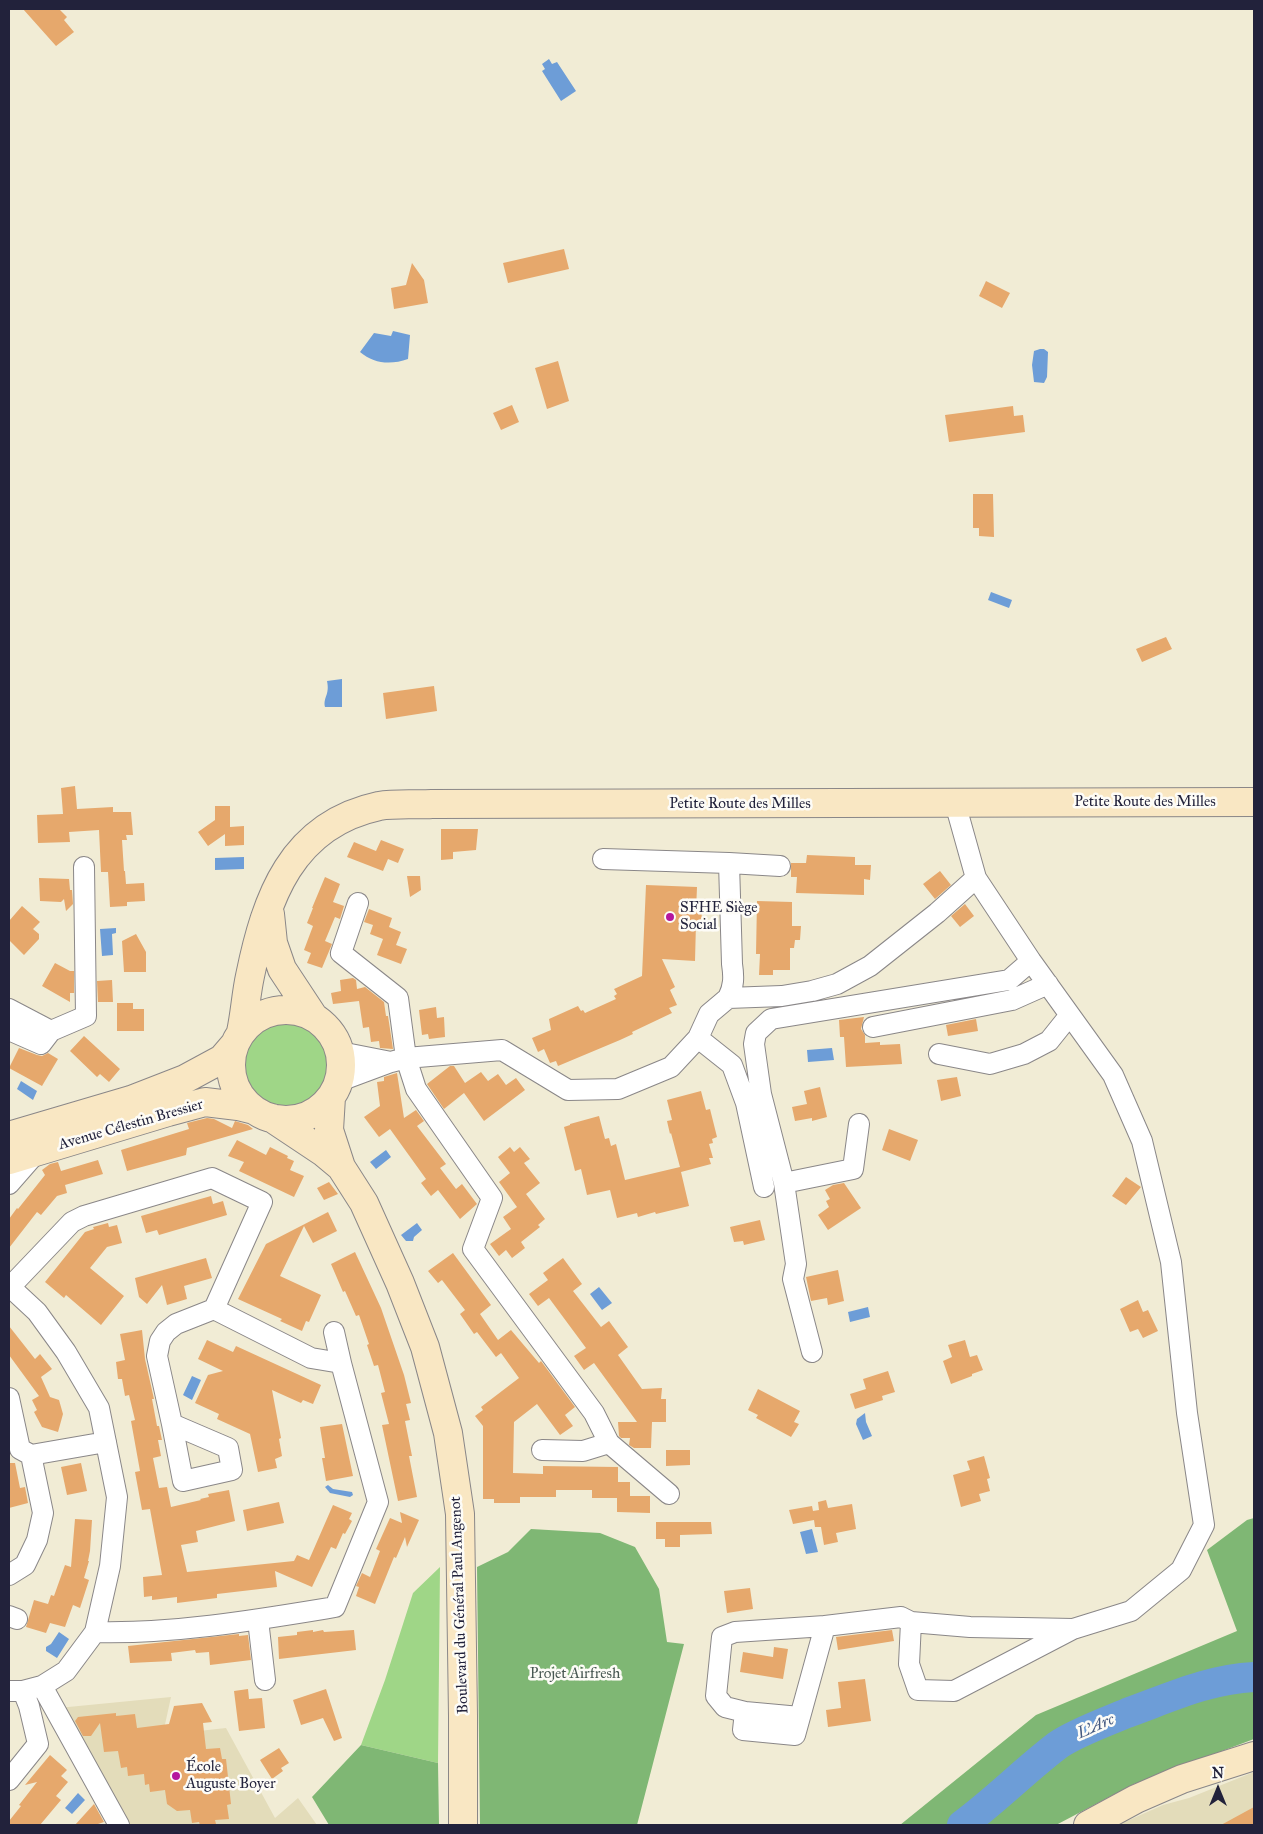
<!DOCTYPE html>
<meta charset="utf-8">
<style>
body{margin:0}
#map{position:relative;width:1263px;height:1834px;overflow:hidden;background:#f1ecd5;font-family:"IM FELL Great Primer",serif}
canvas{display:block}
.frame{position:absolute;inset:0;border:10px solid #22223b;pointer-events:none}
.north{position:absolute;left:1193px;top:1764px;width:50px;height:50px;-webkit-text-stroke:4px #fdfcf7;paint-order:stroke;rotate:0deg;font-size:14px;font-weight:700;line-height:20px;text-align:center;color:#22223b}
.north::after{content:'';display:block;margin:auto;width:18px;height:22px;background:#22223b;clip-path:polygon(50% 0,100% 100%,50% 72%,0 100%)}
</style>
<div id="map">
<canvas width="1263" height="1834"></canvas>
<div class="frame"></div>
<div class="north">N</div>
</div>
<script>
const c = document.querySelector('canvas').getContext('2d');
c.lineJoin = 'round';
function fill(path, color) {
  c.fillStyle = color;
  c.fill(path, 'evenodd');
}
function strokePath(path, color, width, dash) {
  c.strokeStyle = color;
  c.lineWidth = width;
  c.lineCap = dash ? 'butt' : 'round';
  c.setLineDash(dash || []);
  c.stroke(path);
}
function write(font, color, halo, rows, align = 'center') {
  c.font = font + ' "IM FELL Great Primer",serif';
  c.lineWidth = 5;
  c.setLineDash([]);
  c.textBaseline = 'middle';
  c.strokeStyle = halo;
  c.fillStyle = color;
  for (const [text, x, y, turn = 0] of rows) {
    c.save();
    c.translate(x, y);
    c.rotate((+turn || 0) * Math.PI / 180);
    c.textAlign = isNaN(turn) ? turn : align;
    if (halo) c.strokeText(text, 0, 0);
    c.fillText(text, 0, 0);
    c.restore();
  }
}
const built = new Path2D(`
 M171,1697L164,1729L172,1734L226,1728L275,1818L298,1798L317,1825H130L58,1708Z
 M1254,1772V1825H1118L1163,1805L1189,1798Z`);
const green = new Path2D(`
 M245 1064a43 43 0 1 1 86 0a43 43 0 1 1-86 0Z
 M440,1567L438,1763L361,1745L385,1680L413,1593Z`);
const forest = new Path2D(`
 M1254,1518V1739L1134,1784L1056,1825H900L1036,1715L1237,1631L1207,1550L1247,1520Z
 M531,1529L600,1533L635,1547L659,1589L667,1642L684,1644L637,1825H480L477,1567L508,1552Z
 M361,1745L438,1763L439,1825H329L312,1797Z`);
const water = new Path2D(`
 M549,59L552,64L557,62L576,91L561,101L542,71L545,69L542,64Z
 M393,331L410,335L408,359C391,365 374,364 360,352L374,333L391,336Z
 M1040,349H1044L1048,352L1047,377L1044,383L1034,382L1032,365L1034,351Z
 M991,592L1012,600L1009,608L988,600Z
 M342,679V707H325C323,697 330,695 327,681Z
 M244,857V869L215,870V858Z
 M116,928V933L112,934L113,955L102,956L100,929Z
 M832,1048L834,1060L808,1062L807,1050Z
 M21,1081L37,1091L33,1100L17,1089Z
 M386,1150L391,1157L376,1169L370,1162Z
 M417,1223L422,1230L414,1237L413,1241H406L401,1235Z
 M599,1287L612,1303L602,1310L590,1294Z
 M868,1307L870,1317L850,1322L848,1312Z
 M192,1376L201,1380L192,1400L183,1395Z
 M865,1413L866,1422L872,1436L863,1440L856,1424L857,1419Z
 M328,1485L333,1489L352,1492L353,1495L350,1497L330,1493L325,1487Z
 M812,1529L818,1552L806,1554L800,1532Z
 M59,1632L69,1639L57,1658L46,1651V1647L51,1644Z
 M78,1793L85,1800L72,1814L65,1808Z`);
const river = new Path2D(`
 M962,1825C996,1800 1025,1770 1058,1745C1075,1733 1108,1721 1127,1713C1169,1698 1209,1679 1254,1677`);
const building = new Path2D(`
 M23,9H59L67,17L64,20L74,32L56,46Z
 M564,249L569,269L508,283L503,263Z
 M412,263L424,280L428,303L394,309L391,288L406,285Z
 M986,281L1010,293L1002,308L979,296Z
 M558,361L569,401L547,409L535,368Z
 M512,405L519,422L501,430L493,413Z
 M1013,406L1014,416L1023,415L1025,432L949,442L945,415Z
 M973,494H993L994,537L979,536V528H973Z
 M1166,637L1172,649L1142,662L1136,649Z
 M434,686L437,711L386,719L383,693Z
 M75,786L77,809L113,807V812H131L133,835H126L127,840H122L124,871H125L126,884L144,883L145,901L127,902V906L110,907L108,872H101L99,830L69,832L70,842L38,843L37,815L63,814L61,788Z
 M215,806H230V827L244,826V845L225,846V834L208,846L198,832L215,820Z
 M441,829H478L476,850L453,852V859L441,860Z
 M381,840L404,849L398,863L388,859L383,871L347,857L354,842L376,851Z
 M807,855L855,857V865H871L870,880L864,879V895L796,893L797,877H791V863H806Z
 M940,871L951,885L935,899L923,884Z
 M407,876H420L421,890L410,897Z
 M325,877L340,884L333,902L344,906L340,919L335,917L325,941L332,944L322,968L307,963L311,953L304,950L313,926L307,923L313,908H312Z
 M39,878L69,879L70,890H72L73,904L66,911L64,899L61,902L40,901Z
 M646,885L697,887L696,911H702L701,924L696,923L695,961L662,959L675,987L670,990L677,1005L669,1008L672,1013L632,1032L633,1034L620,1040L558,1066L556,1061L550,1063L544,1049L538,1052L532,1038L551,1030L549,1019L578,1006L581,1011L583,1010L585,1013L616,999L614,996L617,994L614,989L642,976Z
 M757,901L792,902V926H801L800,940H795L794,948H790V970H773V975H759L760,954H756Z
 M965,904L974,916L960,927L951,916Z
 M22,906L40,922L33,929L39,934V939L24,955L9,940V921Z
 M369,909L392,918L389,927L401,932L396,945L407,949L401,964L377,955L383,939L370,934L373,925L364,922Z
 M136,934L146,952V972H124L122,941Z
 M55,963L70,971H74V993H70V1002L42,986Z
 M353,978L356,980L357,989L365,987L384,1002L386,1016H388L393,1049L380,1048L379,1041L371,1042L369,1027L363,1028L359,1001L333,1004L331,993L341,991L340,980Z
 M112,980L113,1002H98L97,981Z
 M117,1003H133V1009H144V1031H117Z
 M436,1007L437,1018L444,1017L445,1037L429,1039L428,1034L422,1035L419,1010Z
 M864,1017L861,1029L865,1035V1043L880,1042V1045L900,1044L902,1064L846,1067L844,1037H840L839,1020Z
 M976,1019L978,1031L948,1036L946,1025Z
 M84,1036L120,1069L109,1082L100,1074L97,1077L70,1051Z
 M19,1048L37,1055L42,1056L48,1053L58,1059L42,1086L9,1068Z
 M450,1066H454L465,1083L481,1072L488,1081L498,1074L506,1085L516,1078L525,1090L484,1121L464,1093L444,1109L427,1084Z
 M397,1073L404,1118L416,1110L424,1121L417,1126L446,1164L440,1168L456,1189L462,1184L477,1204L460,1219L438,1190L431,1196L421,1183L426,1179L390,1129L379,1137L364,1117L380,1106L377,1082L384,1081V1077Z
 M957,1077L961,1096L941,1101L937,1080Z
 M820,1087L827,1117L812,1121V1118L795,1121L792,1107L807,1104L804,1091Z
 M701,1091L706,1110L710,1109L717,1137L712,1139L713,1143L709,1144L713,1158H709L711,1164L681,1172L689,1206L656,1214L655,1212L638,1217L637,1213L617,1218L610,1190L587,1195L581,1169L575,1171L564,1127L570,1125V1124L599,1116L605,1139L609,1138L611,1146L616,1144L625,1180L680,1167L671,1133L670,1134L667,1121L672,1120L667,1100Z
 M207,1118L214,1119L232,1128L235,1121L248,1125L253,1129L187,1148L186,1155L127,1171L121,1150L189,1129L187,1123Z
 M889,1129L918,1140L910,1161L882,1150Z
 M237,1140L266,1155L270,1147L288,1156L287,1158L294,1161L290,1170L304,1176L294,1197L239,1171L244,1162L228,1156Z
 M510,1147L514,1152L520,1147L530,1159L524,1163L540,1183L526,1194L545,1219L538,1225L540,1227L521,1242L525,1248L512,1258L506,1250L499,1256L490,1244L511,1229L503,1217L517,1207L499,1182L510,1173L498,1157Z
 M98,1160L103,1174L65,1185L67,1193L57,1196L41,1215L37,1212L9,1248V1219L17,1208L18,1209L45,1175L42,1170L50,1164L58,1162L61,1171Z
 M1126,1177L1141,1187L1126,1205L1112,1196Z
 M329,1182L338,1194L324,1200L317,1188Z
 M844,1183L861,1208L828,1230L818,1215L829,1207L826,1201L830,1199L825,1190L833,1185Z
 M211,1196L213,1204L223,1201L227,1215L159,1235L157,1230L146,1233L141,1216Z
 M328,1212L337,1231L313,1243L304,1226L280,1276L321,1295L309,1322L306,1321L302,1331L280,1321L282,1319L238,1299L266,1244Z
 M760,1220L765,1240L744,1245L743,1241L734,1242L730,1227Z
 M108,1223L109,1227L117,1225L122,1243L107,1247L90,1268L124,1296L101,1325L66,1295L64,1298L45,1282L85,1232L94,1229L93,1227Z
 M355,1252L381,1308L404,1375L411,1403L406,1404L410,1420L405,1421L412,1456H409L417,1497L398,1501L382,1425L389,1424L381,1393L385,1392L378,1365L374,1366L367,1345L369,1344L359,1315L356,1316L345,1291L343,1292L331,1264Z
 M453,1253L491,1305L480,1314L498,1340L511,1330L539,1363L541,1361L575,1407L565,1415L573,1426L560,1435L537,1404L514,1422L513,1473L543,1474V1466L618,1467V1482H630V1496H650V1513L617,1512V1498H592V1490H556V1497H520V1503H494V1499H483V1426L475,1416L483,1410L481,1407L519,1378L501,1353L496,1357L477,1332L474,1334L460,1314L465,1310L442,1280L438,1283L428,1271Z
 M206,1258L212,1278L184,1286L187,1299L167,1305L162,1285L147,1304L139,1297L135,1278Z
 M563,1258L582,1284L573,1291L601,1327L609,1321L628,1347L618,1355L642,1389L662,1388L661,1399H666V1422H652L651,1448H634L629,1445L630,1438H621L619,1436L618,1422H637L594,1363L584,1370L574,1356L586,1348L549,1298L538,1306L529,1294L548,1280L543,1273Z
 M838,1270L844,1301L828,1305L827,1298L811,1301L806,1277Z
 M1138,1300L1143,1312L1148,1310L1158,1331L1143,1338L1138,1329L1130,1332L1120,1309Z
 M9,1326L35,1359L40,1354L52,1369L41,1377L50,1397L59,1400L63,1414L58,1432L42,1427L34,1412L37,1410L32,1400L39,1396L9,1355Z
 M142,1330L145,1359L154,1399H152L157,1426H159L162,1440H158L161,1456L153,1458L159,1488L167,1487L171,1507L201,1500L200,1499L209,1497L208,1494L229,1490L235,1521L196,1531L198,1542L181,1545L187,1572L294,1561L297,1555L309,1560L333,1505L352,1513L349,1519L352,1521L345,1534L343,1533L336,1549L331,1547L312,1587L275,1571L277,1587L217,1594V1598L177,1603V1597L152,1600V1596L144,1597L143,1577L162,1575L150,1509L142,1510L135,1472L140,1471L131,1421L135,1420L129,1395L125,1396L122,1379H118L116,1362L125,1360L120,1334Z
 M207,1340L233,1352L236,1346L321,1385L313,1404L303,1400L301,1403L272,1390L281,1438L279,1439L282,1456L275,1459L277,1468L258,1472L250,1434L217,1419L219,1414L195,1403L208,1375L223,1371L198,1359Z
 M965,1340L970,1357L977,1355L983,1370L972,1374V1376L951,1384L943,1361L952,1357L948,1345Z
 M888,1371L895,1392L882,1396L883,1400L855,1409L850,1394L866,1389L863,1379Z
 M758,1389L800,1411L794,1422L799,1424L791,1437L756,1418L758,1415L748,1410Z
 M342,1424L353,1476L326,1481L322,1458H325L320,1427Z
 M666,1450H690V1465L666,1466Z
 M984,1456L990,1478L987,1479L990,1491L979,1494L981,1501L961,1507L953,1475L970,1470L967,1461Z
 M9,1463H15L20,1488L25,1487L28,1503L9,1508Z
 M81,1463L87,1491L67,1495L61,1467Z
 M826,1500L828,1508L852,1504L856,1529L836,1533L838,1542L824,1545L821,1527H815L814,1520L793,1524L789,1510L812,1506L813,1511L819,1510L818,1502Z
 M279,1502L284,1523L247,1531L243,1510Z
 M400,1512L419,1520L407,1547L405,1537L396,1558L394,1557L375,1604L356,1596L359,1587L356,1586L362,1573L370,1577L380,1551L376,1549L390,1518L402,1523Z
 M75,1519L92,1520L90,1551L88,1561H89L84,1578L89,1580L80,1608L73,1605L65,1627L50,1623L46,1633L26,1627L34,1600L48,1604L51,1595L54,1596L65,1565L71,1567Z
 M656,1522H711L712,1534L680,1535V1547H665V1539H656Z
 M750,1588L753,1609L727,1613L724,1591Z
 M313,1630V1632L323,1630L324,1632L354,1630L356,1650L279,1659L278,1637L297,1635V1632Z
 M892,1630L894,1641L838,1650L836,1637Z
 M239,1634V1636L248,1635L251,1660L210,1665L209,1652L196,1653L195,1650L171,1653L172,1661L130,1663L128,1646Z
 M774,1647L788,1649L783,1679L740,1672L743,1652L773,1657Z
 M865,1679L871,1721L828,1727L826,1710L841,1708L838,1682Z
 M248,1689L249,1699L262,1698L265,1728L239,1731L234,1691Z
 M326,1689L342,1738L334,1741L323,1718L301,1725L293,1700Z
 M202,1703L212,1722L203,1723L206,1749L220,1748L222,1759H226L231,1804L227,1805L229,1819L215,1820L216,1824L200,1825L199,1822L192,1823L190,1810L177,1811L167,1804L165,1790L150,1792L149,1784L145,1785L144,1774L128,1776L127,1767L121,1768L118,1751L104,1752L100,1723L91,1736H83L75,1721L78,1717L116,1713V1716L135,1714L137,1728L169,1724L174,1706Z
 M279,1748L289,1763L281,1768L283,1771L272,1779L260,1760Z
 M50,1755L67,1770L61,1776L68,1782L56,1796L61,1800L40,1825H9V1821L21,1806L19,1805L37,1782L25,1785Z
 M94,1804L104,1822L95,1825H75Z
 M1254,1807V1825H1221Z`);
const minor = new Path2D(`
 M955,803L976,878L1031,961L1113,1075L1142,1141L1171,1262L1187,1413L1204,1525L1181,1570L1131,1611L1073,1629L970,1627L911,1622L909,1664L918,1690L954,1691L1073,1629
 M603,859L729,863L732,964C734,977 734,986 728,998
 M729,863L780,866
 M358,903L341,953L398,998L406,1058L416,1089L492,1198L473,1249L594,1413L609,1443L669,1494
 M9,1009L51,1031L41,1044L9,1030
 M873,1027L1012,1000L1048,984
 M51,1031L86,1016L84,867
 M698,1038L732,1065L746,1103L764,1187
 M340,1052L391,1062L340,1081
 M939,1054L990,1064L1024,1054L1049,1041L1069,1016
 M391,1062L406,1058L502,1050L568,1090L618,1089L671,1067L698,1038L709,1014L728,998L782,996L812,991L837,984L870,966L937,913L976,878
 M784,1183L853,1169L859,1124
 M9,1184L37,1152
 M9,1286L37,1312L66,1352L99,1408L117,1497L110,1566L95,1632L66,1671L42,1686L23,1691H9
 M10,1287L72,1222L84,1216L212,1178L262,1202L214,1309L311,1358L341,1363L378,1502L335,1607C256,1620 175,1634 95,1632
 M334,1332L341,1363
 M812,1352L793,1279L796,1264L784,1183L761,1094L754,1044L756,1033L771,1019L1009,980L1031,961
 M9,1398L20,1449L31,1455L106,1442
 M172,1424L228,1448L232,1470L183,1481L172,1424L157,1356L160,1341L166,1332L176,1324L214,1309
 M542,1450L583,1451L609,1443
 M9,1575L25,1565L37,1540L43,1513L31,1455
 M9,1616L17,1619
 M258,1620L265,1680
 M42,1686L119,1825
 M745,1712L725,1707L716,1696L722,1637L735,1632L825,1626
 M800,1717L745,1712L743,1730L795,1735L825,1626L901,1617L911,1622
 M9,1780L38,1744L29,1706L23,1691`);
const secondary = new Path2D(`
 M270,914L273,943L282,969L313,1016
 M231 1065a55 55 0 1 1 110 0a55 55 0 1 1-110 0Z
 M241,1032C245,1014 246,994 250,976C266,898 291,825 379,806C396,803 415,805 432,804L1254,802
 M331,1097L329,1130L341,1167L364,1203L400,1283L425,1347L448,1433L460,1514L463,1716V1825
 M272,1118L323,1152L341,1167
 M9,1136L131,1100L185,1079L222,1059L234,1045
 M9,1160L168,1112L205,1102L238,1106L254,1110
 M1088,1825L1136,1799L1182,1779L1254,1756`);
const markers = [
 [670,917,5,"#b5179e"],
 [176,1776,5,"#b5179e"]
];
const streetNames = [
 ["Petite Route des Milles",1145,802],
 ["Petite Route des Milles",740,804],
 ["Avenue Célestin Bressier",131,1125,-16],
 ["Boulevard du Général Paul Angenot",460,1605,-92]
];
const poiNames = [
 ["SFHE Siège",680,908],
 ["Social",680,925],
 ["École",186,1767],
 ["Auguste Boyer",186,1784]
];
const parkNames = [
 ["Projet Airfresh",575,1674]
];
const waterNames = [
 ["L'Arc",1096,1727,-24]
];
fill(built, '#e3dcba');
fill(green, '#9fd687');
fill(forest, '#7fb774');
fill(water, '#6d9dd7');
strokePath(river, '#6d9dd7', 30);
fill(building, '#e6a86c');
strokePath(minor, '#8a8788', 22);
strokePath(secondary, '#8a8788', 30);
strokePath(minor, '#fff', 20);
strokePath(secondary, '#f9e7c3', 28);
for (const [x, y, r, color] of markers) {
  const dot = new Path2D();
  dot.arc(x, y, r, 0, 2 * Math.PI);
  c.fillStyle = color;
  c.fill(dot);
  strokePath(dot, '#fdfcf7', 2);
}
write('15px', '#22223b', '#fdfcf7', streetNames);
write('15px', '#22223b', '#fdfcf7', poiNames, 'left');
write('15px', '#485852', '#fdfcf7', parkNames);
write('italic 16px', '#445981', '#fdfcf7', waterNames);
</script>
